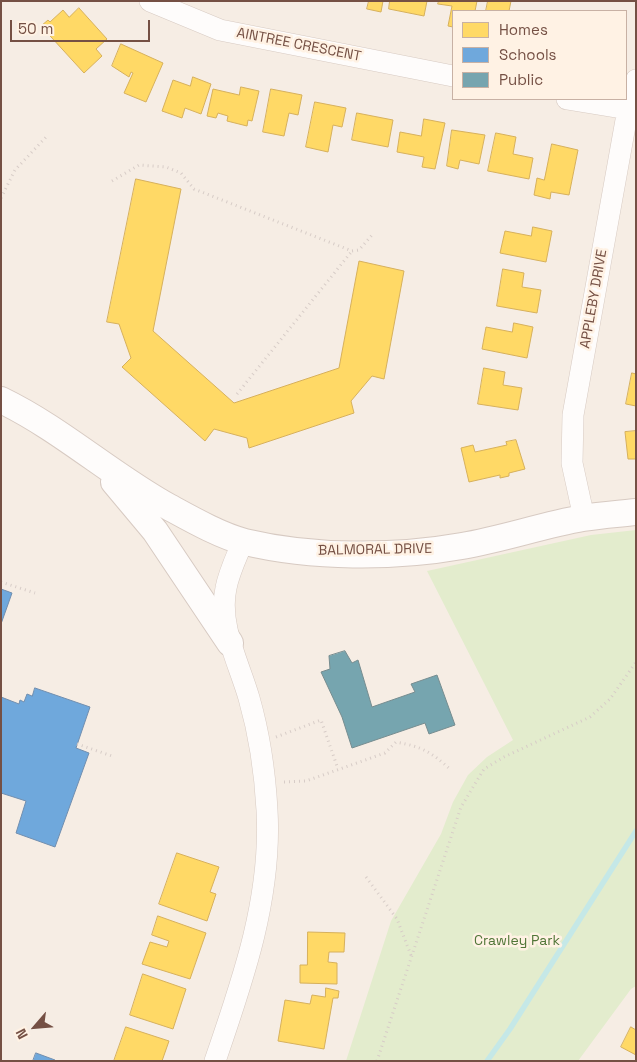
<!DOCTYPE html>
<style>
body{margin:0}
#map{position:relative;width:637px;height:1062px;overflow:hidden;background:#f6ede4;font-family:"Space Grotesk",sans-serif}
canvas{display:block}
.frame{position:absolute;inset:0;border:2px solid #755044;pointer-events:none}
.legend{position:absolute;left:452px;top:10px;width:175px;height:90px;box-sizing:border-box;background:#fff2e4;border:1px solid #c8b1a4;margin:0;padding:6px 9px;list-style:none;font-size:15px;color:#755044}
.legend li{display:flex;align-items:center;gap:10px;height:25px}
.legend b{width:25px;border:1px solid #c8b1a4}
.north{position:absolute;left:10px;top:1002px;width:50px;height:50px;-webkit-text-stroke:4px #fff2e4;paint-order:stroke;rotate:243deg;font-size:14px;font-weight:700;line-height:20px;text-align:center;color:#755044}
.north::after{content:'';display:block;margin:auto;width:18px;height:22px;background:#755044;clip-path:polygon(50% 0,100% 100%,50% 72%,0 100%)}
.scale{position:absolute;left:10px;top:20px;width:140px;height:22px;box-sizing:border-box;border:2px solid #755044;border-top:0;padding-left:6px;font-size:15px;line-height:18px;white-space:nowrap;color:#755044;-webkit-text-stroke:4px #fff2e4;paint-order:stroke}
</style>
<div id="map">
<canvas width="637" height="1062"></canvas>
<div class="frame"></div>
<ul class="legend">
<li><b style="height:14px;background:#ffd966"></b>Homes</li>
<li><b style="height:14px;background:#6fa8dc"></b>Schools</li>
<li><b style="height:14px;background:#76a5af"></b>Public</li>
</ul>
<div class="north">N</div>
<div class="scale">50 m</div>
</div>
<script>
const c = document.querySelector('canvas').getContext('2d');
c.lineJoin = 'round';
function fill(path, color) {
  c.fillStyle = color;
  c.fill(path, 'evenodd');
}
function strokePath(path, color, width, dash) {
  c.strokeStyle = color;
  c.lineWidth = width;
  c.lineCap = dash ? 'butt' : 'round';
  c.setLineDash(dash || []);
  c.stroke(path);
}
function write(font, color, halo, rows, align = 'center') {
  c.font = font + ' "Space Grotesk",sans-serif';
  c.lineWidth = 5;
  c.setLineDash([]);
  c.textBaseline = 'middle';
  c.strokeStyle = halo;
  c.fillStyle = color;
  for (const [text, x, y, turn = 0] of rows) {
    c.save();
    c.translate(x, y);
    c.rotate((+turn || 0) * Math.PI / 180);
    c.textAlign = isNaN(turn) ? turn : align;
    if (halo) c.strokeText(text, 0, 0);
    c.fillText(text, 0, 0);
    c.restore();
  }
}
const green = new Path2D(`
 M636,530V986L631,989L578,1061H346L391,921L441,834L453,802L468,775L487,757L513,740L427,571L591,535Z`);
const homes = new Path2D(`
 M369,1H383L381,12L367,9Z
 M390,1H427L424,16L389,9Z
 M439,1H477L475,11H453V27L448,26L452,6L438,4Z
 M488,1H511L509,11H486Z
 M79,8L107,39L96,49L102,56L84,73L41,26L48,20L50,22L63,10L69,17Z
 M121,44L163,63L146,102L124,93L133,73L131,72L129,77L112,66Z
 M193,77L211,84L201,114L185,108L182,118L162,111L173,80L190,86Z
 M241,87L259,91L252,121L248,120L247,126L227,121L228,116L218,113L216,118L207,116L213,89L239,95Z
 M271,89L302,95L298,115L289,113L284,136L263,132Z
 M315,102L346,108L342,127L333,125L328,152L306,147Z
 M357,113L393,120L388,147L352,140Z
 M424,119L445,123L435,169L422,167L424,157L397,152L400,132L421,136Z
 M452,130L485,135L479,164L460,160L458,169L447,166Z
 M496,133L516,137L513,154L533,158L529,179L488,171Z
 M552,144L578,150L569,195L551,192L550,199L534,195L537,178L544,180Z
 M136,179L181,189L153,331L234,403L339,368L359,261L404,271L384,379L372,376L351,401L354,413L249,448L247,438L214,429L205,441L122,367L131,358L119,324L107,322Z
 M533,227L552,231L546,262L500,253L505,231L531,236Z
 M503,269L524,273L522,287L541,290L537,313L497,306Z
 M514,323L533,327L527,358L482,349L486,327L512,332Z
 M484,368L505,372L503,385L522,388L518,410L478,404Z
 M632,373L636,374V406L626,404Z
 M636,431V459H628L625,432Z
 M516,440L525,469L509,473V476L500,478V475L469,482L461,448L473,445L475,452L507,445L506,442Z
 M177,853L219,867L210,892L216,894L207,921L159,904Z
 M158,916L206,933L190,979L142,964L150,942L167,947L169,941L152,935Z
 M308,932L345,933L344,952H329L328,962L337,963V984L300,983V965H307Z
 M143,974L186,989L173,1029L130,1015Z
 M326,988L339,991L338,998H333L324,1049L278,1041L285,1000L310,1004L312,995L325,997Z
 M126,1027L169,1041L162,1061H114Z
 M631,1027L636,1030V1055L621,1047Z`);
const schools = new Path2D(`
 M1,589L12,593L1,624Z
 M35,688L90,707L76,748L89,753L55,847L16,833L26,801L1,793V697L19,704L20,700L24,702L27,694L32,696Z
 M36,1053L55,1060V1061H33Z`);
const public = new Path2D(`
 M345,651L352,663L358,660L372,707L415,692L411,684L437,675L455,725L429,734L425,723L352,748L342,717L321,672L330,669L329,656Z`);
const stream = new Path2D(`
 M487,1061L510,1029L636,831`);
const path = new Path2D(`
 M112,181L139,165L166,167L181,173L194,189L352,251L359,250L372,235
 M1,198L15,170L48,135
 M237,394L352,251
 M1,582L35,593
 M276,737L321,720L338,769
 M77,744L112,756
 M284,782L306,781L385,753L396,742C423,747 431,752 451,770
 M366,877L397,919L412,958
 M377,1061L461,807L484,769L504,757L590,717L610,699L636,662`);
const minor = new Path2D(`
 M150,1L220,30L453,76
 M567,99L628,109
 M584,518L572,463L573,415L628,109L636,80
 M215,1061C243,980 272,897 267,810C265,773 259,733 249,698C239,663 218,625 226,588C229,572 237,556 243,541`);
const tertiary = new Path2D(`
 M1,400C61,429 111,475 169,507C191,519 221,536 245,542C312,558 394,558 462,546C503,539 543,525 583,518C600,515 618,514 636,512
 M114,482L155,531L230,643`);
const streetNames = [
 ["AINTREE CRESCENT",299,45,11],
 ["APPLEBY DRIVE",594,299,-80],
 ["BALMORAL DRIVE",375,550,-1]
];
const parkNames = [
 ["Crawley Park",517,941]
];
fill(green, '#e3eccd');
fill(homes, '#ffd966');
strokePath(homes, '#d6b05c', 1);
fill(schools, '#6fa8dc');
strokePath(schools, '#718eae', 1);
fill(public, '#76a5af');
strokePath(public, '#768c8f', 1);
strokePath(stream, '#c5e8e7', 5.5);
strokePath(minor, '#d7cac2', 22);
strokePath(tertiary, '#d7cac2', 28);
strokePath(path, '#d7ccc7', 3, [1, 4]);
strokePath(minor, '#fefcfb', 21);
strokePath(tertiary, '#fefcfb', 26);
write('14px', '#755044', '#fff2e4', streetNames);
write('14px', '#517638', '#fff2e4', parkNames);
</script>
